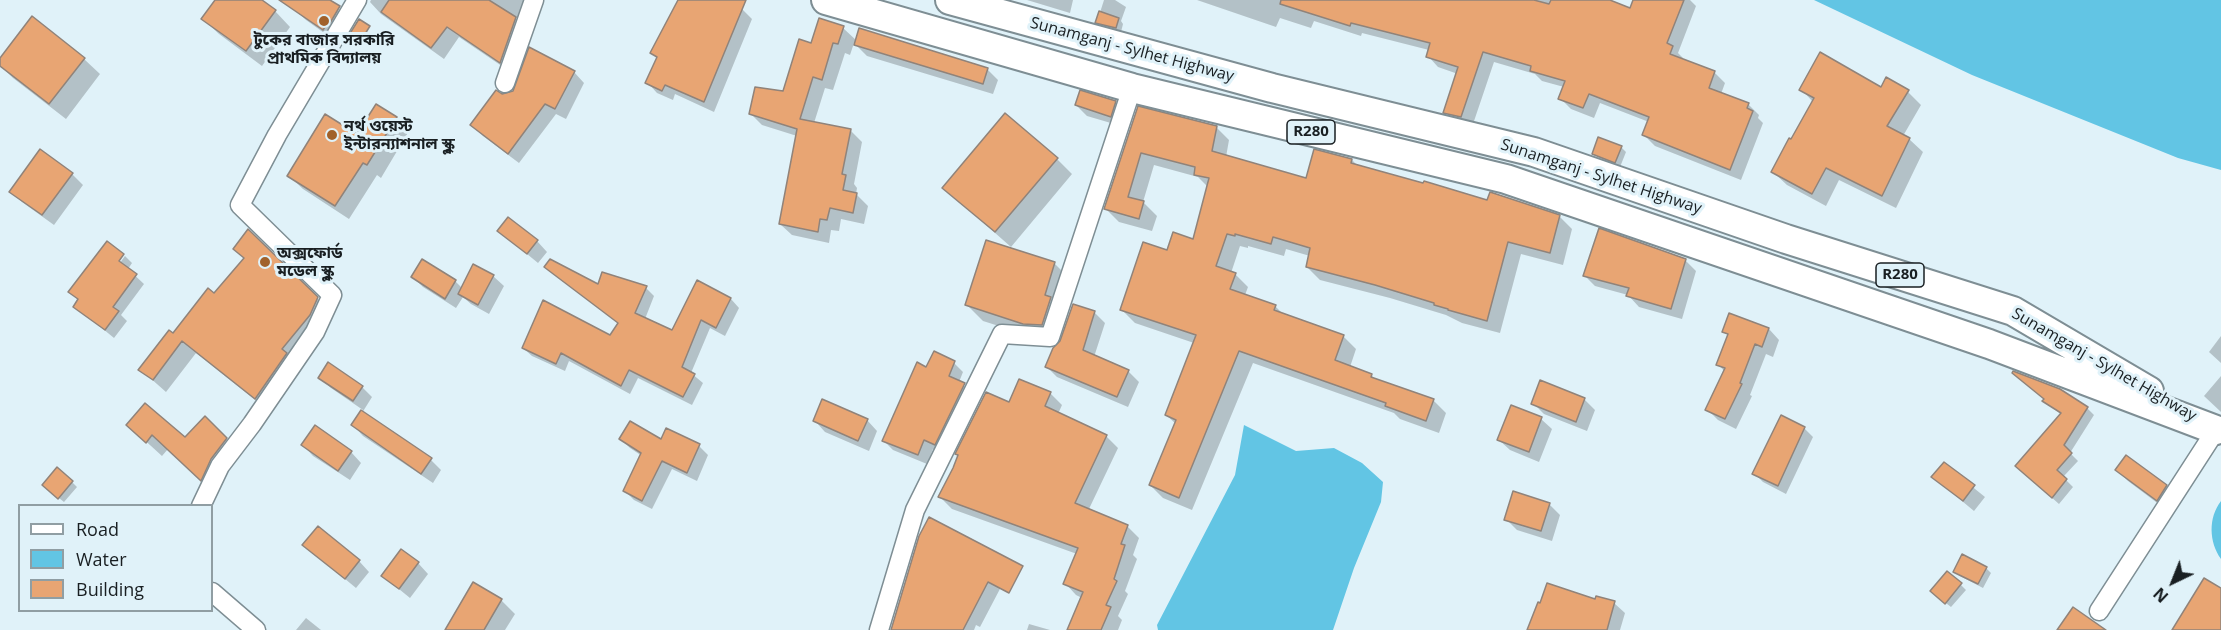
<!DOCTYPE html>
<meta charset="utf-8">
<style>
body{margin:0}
#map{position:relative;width:2221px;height:630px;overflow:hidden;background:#e0f2f9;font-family:"Open Sans",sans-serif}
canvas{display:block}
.legend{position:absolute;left:18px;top:504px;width:195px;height:108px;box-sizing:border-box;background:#e0f2f9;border:2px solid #909ea3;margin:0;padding:8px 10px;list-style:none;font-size:18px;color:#191f22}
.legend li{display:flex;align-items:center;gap:12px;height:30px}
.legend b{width:30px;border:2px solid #909ea3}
.north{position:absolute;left:2143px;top:552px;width:60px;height:60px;-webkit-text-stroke:4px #e0f2f9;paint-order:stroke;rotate:223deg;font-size:16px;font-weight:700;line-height:24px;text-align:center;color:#191f22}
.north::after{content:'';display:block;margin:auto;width:21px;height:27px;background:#191f22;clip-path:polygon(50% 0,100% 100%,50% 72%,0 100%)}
</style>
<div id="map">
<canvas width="2221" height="630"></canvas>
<ul class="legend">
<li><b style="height:8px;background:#fff"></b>Road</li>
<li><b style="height:16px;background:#62c5e4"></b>Water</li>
<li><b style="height:16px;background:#e8a573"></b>Building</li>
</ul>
<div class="north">N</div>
</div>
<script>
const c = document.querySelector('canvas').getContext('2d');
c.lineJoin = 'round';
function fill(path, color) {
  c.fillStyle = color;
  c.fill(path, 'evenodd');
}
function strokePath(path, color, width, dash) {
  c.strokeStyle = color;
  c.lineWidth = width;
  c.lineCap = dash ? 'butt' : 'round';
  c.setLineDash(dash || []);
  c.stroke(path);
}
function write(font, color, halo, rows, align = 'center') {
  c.font = font + ' "Open Sans","Noto Sans Bengali",sans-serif';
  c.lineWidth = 6;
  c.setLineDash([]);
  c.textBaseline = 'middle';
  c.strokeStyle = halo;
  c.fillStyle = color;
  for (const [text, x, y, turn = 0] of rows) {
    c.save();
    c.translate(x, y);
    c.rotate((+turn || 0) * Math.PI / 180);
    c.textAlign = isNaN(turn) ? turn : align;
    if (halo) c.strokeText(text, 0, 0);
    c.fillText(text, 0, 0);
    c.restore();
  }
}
const water = new Path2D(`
 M1814,0H2221V170L2178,158L1972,75Z
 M1244,425L1296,451L1334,448L1362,463L1383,482L1381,502L1354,568L1333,630H1158L1157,625L1235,475Z
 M2221,501V559C2209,542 2208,518 2221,501Z`);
const shadow = new Path2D(`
 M217,0H259L275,11L290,27L262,66L219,34L203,19Z
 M302,0H328L340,12L327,35L306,20L295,10Z
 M371,0H531L516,19L527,30L512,73L459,37L444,59L381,14L370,2Z
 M680,0H726L742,9L752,19L714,112L675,94L673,100L657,93L647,82L658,59L651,52Z
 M1027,0H1073L1070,13Z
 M1104,0H1115L1126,7L1121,21L1123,24L1121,32L1102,27L1097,22Z
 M1197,0H1606L1631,10L1635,0H1690L1696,6L1678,53L1683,58L1682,61L1714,72L1725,83L1721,94L1748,104L1759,115L1758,118L1763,123L1741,180L1655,146L1644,135L1649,122L1600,103L1594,118L1571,109L1560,98L1564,87L1542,81L1535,74L1494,62L1472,127L1456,123L1445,112L1458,74L1438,67L1428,56L1429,50L1362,33L1361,36L1314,21L1311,28L1280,18L1276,27Z
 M843,28L857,41L987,69L998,80L993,94L867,56L854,43L850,55L845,53L833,90L825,88L814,123L850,130L862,142L854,184L857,188L856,194L868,206L864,224L841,219L839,231L831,230L829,243L792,235L780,224L797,136L762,125L751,114L784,93L812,45Z
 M84,59L100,74L66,119L13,78L0,65V60Z
 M574,72L584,83L566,119L556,114L519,163L483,136L472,125L502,95Z
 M1801,89H1881L1908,92L1921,105L1903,136L1909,139L1923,152L1896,208L1839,180L1826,206L1787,185L1773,172L1813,102Z
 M1115,102L1126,113L1121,126L1087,116L1076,105Z
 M1139,108L1216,127L1229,140L1226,157L1307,180L1352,160L1358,166L1489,202L1559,216L1572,229L1563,265L1521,254L1500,333L1462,323L1446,315L1390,298L1320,280L1307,267L1310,256L1286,249L1284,256L1248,246V248L1240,246L1231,273L1235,274L1248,287L1245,295L1275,306L1284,315L1343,336L1356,349L1350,367L1371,375L1376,380L1433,400L1446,413L1439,433L1400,419L1394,413L1253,363L1192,510L1163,498L1150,485L1176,424L1166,415L1194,343L1135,323L1122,310L1194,240L1208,187L1198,177L1154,165L1143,202L1157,216L1152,231L1119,222L1106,209Z
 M396,118L409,131L381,178L377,175L349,219L303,189L289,176L357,136Z
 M1621,147L1626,152L1620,167L1599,158L1594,153Z
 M41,151L72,174L83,185L54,225L22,202L11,191Z
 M1057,159L1072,174L1011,247L944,188Z
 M248,231L331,312L269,411L196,353L166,392L140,369L215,295L245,259Z
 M499,231L537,241L547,252L538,263Z
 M125,256L132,263L128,269L144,284L121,315L127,321L114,338L75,306L79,301L70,292L116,268Z
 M1685,260L1696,271L1682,319L1639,307L1628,295L1595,286L1585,276Z
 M423,261L455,281L463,289L493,276L504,286L489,314L471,304L463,297L456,308L423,287L413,277Z
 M1054,263L1070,279L1040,339L983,321L967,305Z
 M546,267L599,286L646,288L654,296L645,319L673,332L698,283L731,299L739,308L725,336L710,328L691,373L703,383L692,405L638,378L630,394L569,361L565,371L532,356L523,348L610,337L619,324Z
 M1094,312L1105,323L1094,357L1128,371L1139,382L1128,407L1057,377L1047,367Z
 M1769,329L1779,340L1773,357L1766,354L1750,395L1752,396L1736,429L1718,420L1707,409L1725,372L1718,364L1729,336L1724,331Z
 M2221,336V363L2209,352Z
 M954,363L963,372L959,382L974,394L944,453L933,449L927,464L893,450L884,441L927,369Z
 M2221,376V412L2204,396Z
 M320,378L362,387L372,397L362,413L431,460L441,470L433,483L363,436L353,425L363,410L331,388Z
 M1541,382L1585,400L1595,410L1587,431L1544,414L1533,403Z
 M1050,393L1062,405L1058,414L1106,436L1118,448L1088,511L1127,526L1139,538L1133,555L1137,559L1125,591L1128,594L1118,616L1122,620L1118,630H1084L1082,598L1076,595L1065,583L1077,554L952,509L940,497L1010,404Z
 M2044,401L2087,408L2094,415L2070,453L2078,461L2063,477L2073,487L2059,504L2024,473L2062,415Z
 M1541,419L1552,429L1539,462L1510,450L1499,440Z
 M867,420L877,431L869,451L825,432L815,421Z
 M128,425L185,439H226L241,453L225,474L216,494L168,449L162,456Z
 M1804,428L1813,437L1786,494L1763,482L1754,473Z
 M621,439L699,446L708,455L697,481L672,469L652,509L634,500L625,491L642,456L630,448Z
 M303,445L351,452L361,463L350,480L313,456Z
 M1944,464L1985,497L1974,511L1933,477Z
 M2117,470L2166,486L2177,497L2168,511L2128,481Z
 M72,482L77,487L64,502L49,490Z
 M1549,504L1560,515L1552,541L1517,530L1506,519Z
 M304,545L359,561L369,572L356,588Z
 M418,563L428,574L410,598L383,576Z
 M1012,566L980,627L976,625L974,630H892Z
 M1986,568L1991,573L1983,588L1960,576L1955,571Z
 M1961,585L1966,590L1951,607L1937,596Z
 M501,600L515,614L505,630H447Z
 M1614,603L1625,613L1620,630H1529Z
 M306,618L321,630H296Z
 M1029,624L1050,630H1027Z`);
const building = new Path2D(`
 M215,0H262L276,10L246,51L201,19Z
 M279,0H330L340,6L330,23L328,22L323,30Z
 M389,0H489L516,17L500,63L447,27L431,48L381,12Z
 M678,0H746L704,102L665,85L662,91L645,83L657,57L650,53Z
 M1281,0H1534L1549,4L1551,0H1610L1630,8L1633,0H1684L1667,43L1673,46L1670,54L1715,71L1709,88L1749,103L1747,108L1753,111L1730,170L1642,135L1649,117L1589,94L1583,108L1558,99L1565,81L1530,71L1531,66L1483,52L1461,117L1443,113L1458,67L1426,57L1430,43L1351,23L1350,26L1280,4Z
 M1099,11L1119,18L1116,28L1095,23Z
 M32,16L85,58L49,104L0,66V58Z
 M819,18L844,26L838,44L833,43L822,80L813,77L800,119L851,129L842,174L846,175L843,190L857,193L853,213L830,208L827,220L820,219L818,232L779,224L797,129L749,114L755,87L783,91L799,39L811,43Z
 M359,19L370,26L360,42L349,35Z
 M859,28L988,68L983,84L854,45Z
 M529,47L575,71L555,109L545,104L508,154L470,125L496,90L502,94L513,91Z
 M1820,52L1881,87L1886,77L1909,90L1887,126L1910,138L1882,196L1826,168L1812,194L1771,172L1789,138L1791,139L1814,98L1799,90Z
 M1080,90L1116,101L1111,117L1075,105Z
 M376,104L397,117L367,165L363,163L335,206L287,176L325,114L357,134Z
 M1138,106L1217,126L1212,151L1306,178L1314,149L1352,159L1351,163L1423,183L1424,181L1487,200L1490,192L1560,215L1550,253L1508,242L1487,321L1448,310V309L1434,305V303L1375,285L1306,267L1310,248L1273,237L1271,244L1235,234V236L1227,234L1216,266L1236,273L1230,289L1276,305L1274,310L1344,335L1335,360L1372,374L1371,377L1434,399L1426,421L1385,406L1386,403L1239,351L1179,498L1149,485L1176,420L1165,415L1196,335L1120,310L1143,242L1167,250L1173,232L1193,239L1209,178L1194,175L1195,167L1141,153L1128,197L1144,201L1139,219L1104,209Z
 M1005,113L1058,158L995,232L942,188Z
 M1598,137L1622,146L1615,163L1592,154Z
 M40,149L73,173L42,215L9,192Z
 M508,217L538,240L527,254L497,231Z
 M1599,228L1686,259L1671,309L1626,296L1629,288L1583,276Z
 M248,229L318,297L310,315L282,349L287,353L255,399L182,341L153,380L138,370L169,330L173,333L208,288L214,293L244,258L233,249Z
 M986,240L1055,262L1045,295L1051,297L1042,325L1023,324L965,305Z
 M107,241L124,254L119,261L137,274L113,307L119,311L105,330L73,307L78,299L68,292Z
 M422,259L456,280L445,299L411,277Z
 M550,259L598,284L602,272L647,286L635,313L672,330L697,280L731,298L716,328L701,320L682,367L695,374L683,397L629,370L621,386L561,353L556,364L522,348L543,300L610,335L618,323L544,267Z
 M473,264L494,275L478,305L458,294Z
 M1073,304L1095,311L1083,350L1129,370L1117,397L1045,367L1053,348L1060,341Z
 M1729,313L1769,328L1762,347L1755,344L1740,383L1742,384L1725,419L1705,410L1725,368L1716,365L1728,334L1722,332Z
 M934,351L955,361L949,376L965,383L935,445L924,440L918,455L882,441L917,362L926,367Z
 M328,362L363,386L353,401L318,378Z
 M2013,371L2060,389L2088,407L2064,445L2072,453L2057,470L2067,479L2052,498L2015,466L2061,413L2042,401L2044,399L2012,373Z
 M1019,379L1051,392L1045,406L1107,435L1075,503L1128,525L1121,544L1125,545L1114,579L1117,581L1106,605L1111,607L1101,630H1067L1083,592L1063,584L1078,548L938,497L953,468L958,455L955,454L986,392L1009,402Z
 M1540,380L1585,398L1576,422L1531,404Z
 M822,399L868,419L858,441L813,421Z
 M145,403L185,437L205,416L227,438L211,459L201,481L152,435L146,443L126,425Z
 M1511,405L1542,417L1529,452L1497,440Z
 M361,410L432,458L421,474L351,425Z
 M1781,415L1805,427L1778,486L1752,474Z
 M630,421L661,439L666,428L700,444L687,473L662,461L642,501L623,491L641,453L619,439Z
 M315,425L352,451L338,471L301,445Z
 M2126,455L2167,485L2157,501L2115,470Z
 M1944,462L1975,485L1963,501L1931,477Z
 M57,467L73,481L58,499L42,485Z
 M1513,491L1550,503L1541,531L1504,520Z
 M929,517L1023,566L1009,593L988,582L963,630H891L919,536Z
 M318,526L360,560L345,579L302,545Z
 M401,549L419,562L399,589L381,576Z
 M1962,554L1987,567L1978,584L1953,572Z
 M1947,571L1962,583L1945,604L1930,591Z
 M2204,578L2221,588V630H2172Z
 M473,582L502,599L484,630H445Z
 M1547,583L1595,599L1596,596L1615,601L1607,630H1527L1538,602L1540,603Z
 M2073,607L2106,630H2057Z`);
const minor = new Path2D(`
 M505,83L534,0
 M201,506L220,466L252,424L315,332L332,295L240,205L277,135L357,0
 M212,592L256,630
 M2099,611L2216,430
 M879,630L915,510L1002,334L1050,337L1132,88`);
const primary = new Path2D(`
 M826,0L1132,88L1506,179L1989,344L2216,430
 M950,0L1272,88L1534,152L1786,239L2013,311L2149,391`);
const markers = [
 [324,21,6,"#a1612a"],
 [332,135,6,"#a1612a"],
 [265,262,6,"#a1612a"]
];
const shields = [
 [1311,132,48],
 [1900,275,48]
];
const shieldNames = [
 ["R280",1311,132],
 ["R280",1900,275]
];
const poiNames = [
 ["টুকের বাজার সরকারি",324,40,"center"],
 ["প্রাথমিক বিদ্যালয়",324,58,"center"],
 ["নর্থ ওয়েস্ট",344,126],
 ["ইন্টারন্যাশনাল স্কুল",344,144],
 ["অক্সফোর্ড",277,253],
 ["মডেল স্কুল",277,271]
];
const streetNames = [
 ["Sunamganj - Sylhet Highway",1132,50,15],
 ["Sunamganj - Sylhet Highway",1601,177,18],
 ["Sunamganj - Sylhet Highway",2104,365,30]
];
fill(water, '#62c5e4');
fill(shadow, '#0003');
fill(building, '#e8a573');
strokePath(building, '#90837a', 1.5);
strokePath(minor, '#7e8e94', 21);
strokePath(primary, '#7e8e94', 32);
strokePath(minor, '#fff', 18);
strokePath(primary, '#fff', 28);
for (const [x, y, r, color] of markers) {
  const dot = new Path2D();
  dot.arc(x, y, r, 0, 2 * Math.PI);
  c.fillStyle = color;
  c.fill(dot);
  strokePath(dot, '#e0f2f9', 2);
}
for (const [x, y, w] of shields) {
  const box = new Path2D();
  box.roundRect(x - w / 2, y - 12, w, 24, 4.5);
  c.fillStyle = '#e0f2f9';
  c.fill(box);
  strokePath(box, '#191f22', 1.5);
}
write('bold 15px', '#191f22', null, shieldNames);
write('bold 16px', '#191f22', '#e0f2f9', poiNames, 'left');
write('16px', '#191f22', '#e0f2f9', streetNames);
</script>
